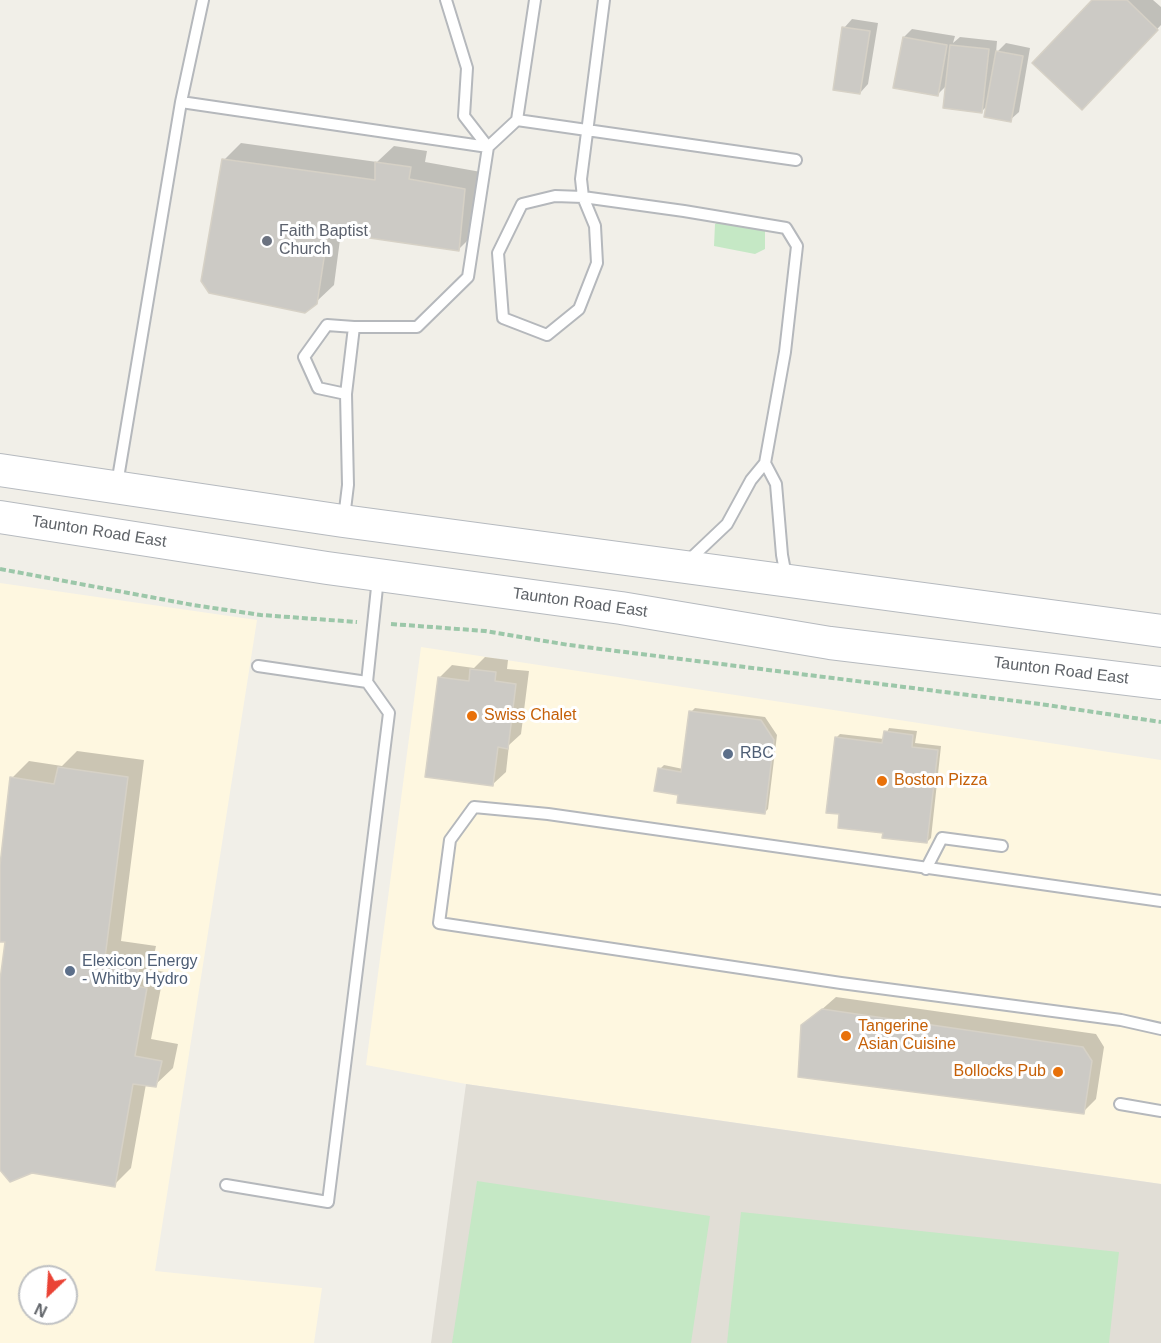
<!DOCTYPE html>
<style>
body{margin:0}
#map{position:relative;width:1161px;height:1343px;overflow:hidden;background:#f1efe8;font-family:Helvetica,sans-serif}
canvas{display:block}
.north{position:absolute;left:18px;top:1265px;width:60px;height:60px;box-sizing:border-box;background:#fff;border:2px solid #bfc1c3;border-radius:50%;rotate:205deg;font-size:16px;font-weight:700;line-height:24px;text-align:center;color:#5f6368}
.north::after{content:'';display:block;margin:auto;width:21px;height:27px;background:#ea4335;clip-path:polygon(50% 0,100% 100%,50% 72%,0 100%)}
</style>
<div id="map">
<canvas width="1161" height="1343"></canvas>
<div class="north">N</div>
</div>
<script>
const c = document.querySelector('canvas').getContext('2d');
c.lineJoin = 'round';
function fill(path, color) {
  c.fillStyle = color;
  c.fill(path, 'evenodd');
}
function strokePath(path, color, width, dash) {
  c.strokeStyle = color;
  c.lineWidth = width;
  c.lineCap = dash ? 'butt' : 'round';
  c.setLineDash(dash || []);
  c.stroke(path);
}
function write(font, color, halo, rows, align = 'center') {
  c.font = font + ' Helvetica,sans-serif';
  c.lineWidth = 6;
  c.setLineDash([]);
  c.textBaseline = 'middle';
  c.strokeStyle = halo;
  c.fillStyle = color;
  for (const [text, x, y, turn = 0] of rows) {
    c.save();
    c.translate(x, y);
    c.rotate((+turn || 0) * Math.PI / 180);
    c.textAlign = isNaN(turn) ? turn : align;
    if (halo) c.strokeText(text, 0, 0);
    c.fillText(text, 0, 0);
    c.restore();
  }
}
const commercial = new Path2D(`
 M0,583L257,620L155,1271L322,1288L314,1343H0ZM30,1277H66V1313H30Z
 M421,647L1161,760V1184L466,1084L366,1065Z`);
const education = new Path2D(`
 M466,1084L1161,1184V1343H431Z`);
const green = new Path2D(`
 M724,218L765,229V249L755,254L714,246L715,224Z
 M477,1181L710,1216L691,1343H452Z
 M741,1212L1119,1252L1109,1343H727Z`);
const shadow = new Path2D(`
 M1094,0H1153L1161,7V25L1094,95Z
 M852,19L878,23L868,84L860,93L844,28Z
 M912,29L955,36L953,43L960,37L997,41L996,53L1006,43L1030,48L1019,112L1010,120L987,106L982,111L947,85L937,95L904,37Z
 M241,143L377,162L394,146L427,151L425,162L481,172L475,233L458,250L341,232L334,285L316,302L224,160Z
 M485,657L508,660L507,669L529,671L521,734L509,745L506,772L493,784L439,678L452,665L474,668Z
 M695,708L765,717L777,735L768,809L764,813L680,793L660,769L664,765L683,769L691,712Z
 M889,728L917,731L915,743L941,746L931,838L927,842L885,831L836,738L840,734L884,739Z
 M77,751L144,760L121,941L156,946L151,969L164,972L151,1039L178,1044L173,1068L155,1085L146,1084L131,1168L114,1185L0,1168V975L2,976L7,941H0V878L12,778L29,761L62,766Z
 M836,997L1096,1034L1104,1047L1096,1099L1083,1112L803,1026Z`);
const building = new Path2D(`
 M1092,0H1127L1158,30L1082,110L1032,63Z
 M842,27L870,31L860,94L833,90Z
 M903,37L947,45L938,96L893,88Z
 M950,45L989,49L982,113L943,108Z
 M996,51L1023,56L1011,122L984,117Z
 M222,159L375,180V162L411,167L409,179L465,189L459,251L328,232L317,304L305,313L209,293L201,281Z
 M470,669L496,672L495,681L516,684L508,749L498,747L493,786L425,777L438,677L469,681Z
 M689,711L761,720L774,740L765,814L677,803L678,795L654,791L658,768L681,772Z
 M884,731L913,735L912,747L938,750L927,843L882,838L883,833L838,828L839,814L826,813L835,737L882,743Z
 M58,767L128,777L105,958L140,962L135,986L147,988L135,1056L162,1061L156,1087L133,1084L115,1187L32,1173L10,1182L0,1170V980L5,942H0V865L10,777L54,784Z
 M822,1009L1083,1047L1092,1061L1084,1114L798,1077L801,1025Z`);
const path = new Path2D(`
 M0,569L193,605L261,615L357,622
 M391,624L485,631L569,645L1040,704L1161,722`);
const lane = new Path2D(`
 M446,0L467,68L464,116L488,147L517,120
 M535,0L517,120L796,160
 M604,0L581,179L583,197L595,226L597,263L579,309L547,335L503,318L498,253L522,204L555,196L583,197L684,211L786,228L797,246L785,352L765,463L751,480L727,524L688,561
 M181,102L203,0
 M346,394L318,388L304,357L327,325L354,327
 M765,463L776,484L782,555L786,576
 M117,484L181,102L488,147L468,277L417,327H354L346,394L348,485L344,518
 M367,682L378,578
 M926,869L942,838L1002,846
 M1161,901L548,814L474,807L450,840L439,923L841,983L1121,1020L1161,1029
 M1120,1104L1161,1111
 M226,1185L328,1202L389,713L367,682L258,666`);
const secondary = new Path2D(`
 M0,470L343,521L1161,631
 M0,517L327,568L621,608L830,643L1161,683`);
const markers = [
 [267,241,6,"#6b7280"],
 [472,716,6,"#e8710a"],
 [728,754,6,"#5c6f8a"],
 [882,781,6,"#e8710a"],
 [70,971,6,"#5c6f8a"],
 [846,1036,6,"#e8710a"],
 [1058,1072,6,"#e8710a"]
];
const worshipNames = [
 ["Faith Baptist",279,232],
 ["Church",279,250]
];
const streetNames = [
 ["Taunton Road East",99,532,9],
 ["Taunton Road East",580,603,8],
 ["Taunton Road East",1061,671,7]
];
const foodNames = [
 ["Swiss Chalet",484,716],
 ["Boston Pizza",894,781],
 ["Tangerine",858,1027],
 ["Asian Cuisine",858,1045],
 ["Bollocks Pub",1046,1072,"right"]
];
const serviceNames = [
 ["RBC",740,754],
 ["Elexicon Energy",82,962],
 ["- Whitby Hydro",82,980]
];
fill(commercial, '#fef7e0');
fill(education, '#e1ded6');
fill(green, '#c5e8c5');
fill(shadow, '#0003');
fill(building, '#cccac5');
strokePath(building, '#d6d1c6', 1.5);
strokePath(lane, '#b5b8bc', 14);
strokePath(secondary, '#b6babf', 34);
strokePath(path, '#9cc7a9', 4, [6, 3]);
strokePath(lane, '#fff', 10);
strokePath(secondary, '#fff', 32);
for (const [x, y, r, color] of markers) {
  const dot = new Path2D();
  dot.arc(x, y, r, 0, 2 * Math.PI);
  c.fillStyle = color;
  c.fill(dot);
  strokePath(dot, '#fff', 2);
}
write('16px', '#5b616d', '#fff', worshipNames, 'left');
write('16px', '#5f6368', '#fff', streetNames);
write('16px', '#c56008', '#fff', foodNames, 'left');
write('16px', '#4e5e75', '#fff', serviceNames, 'left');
</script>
